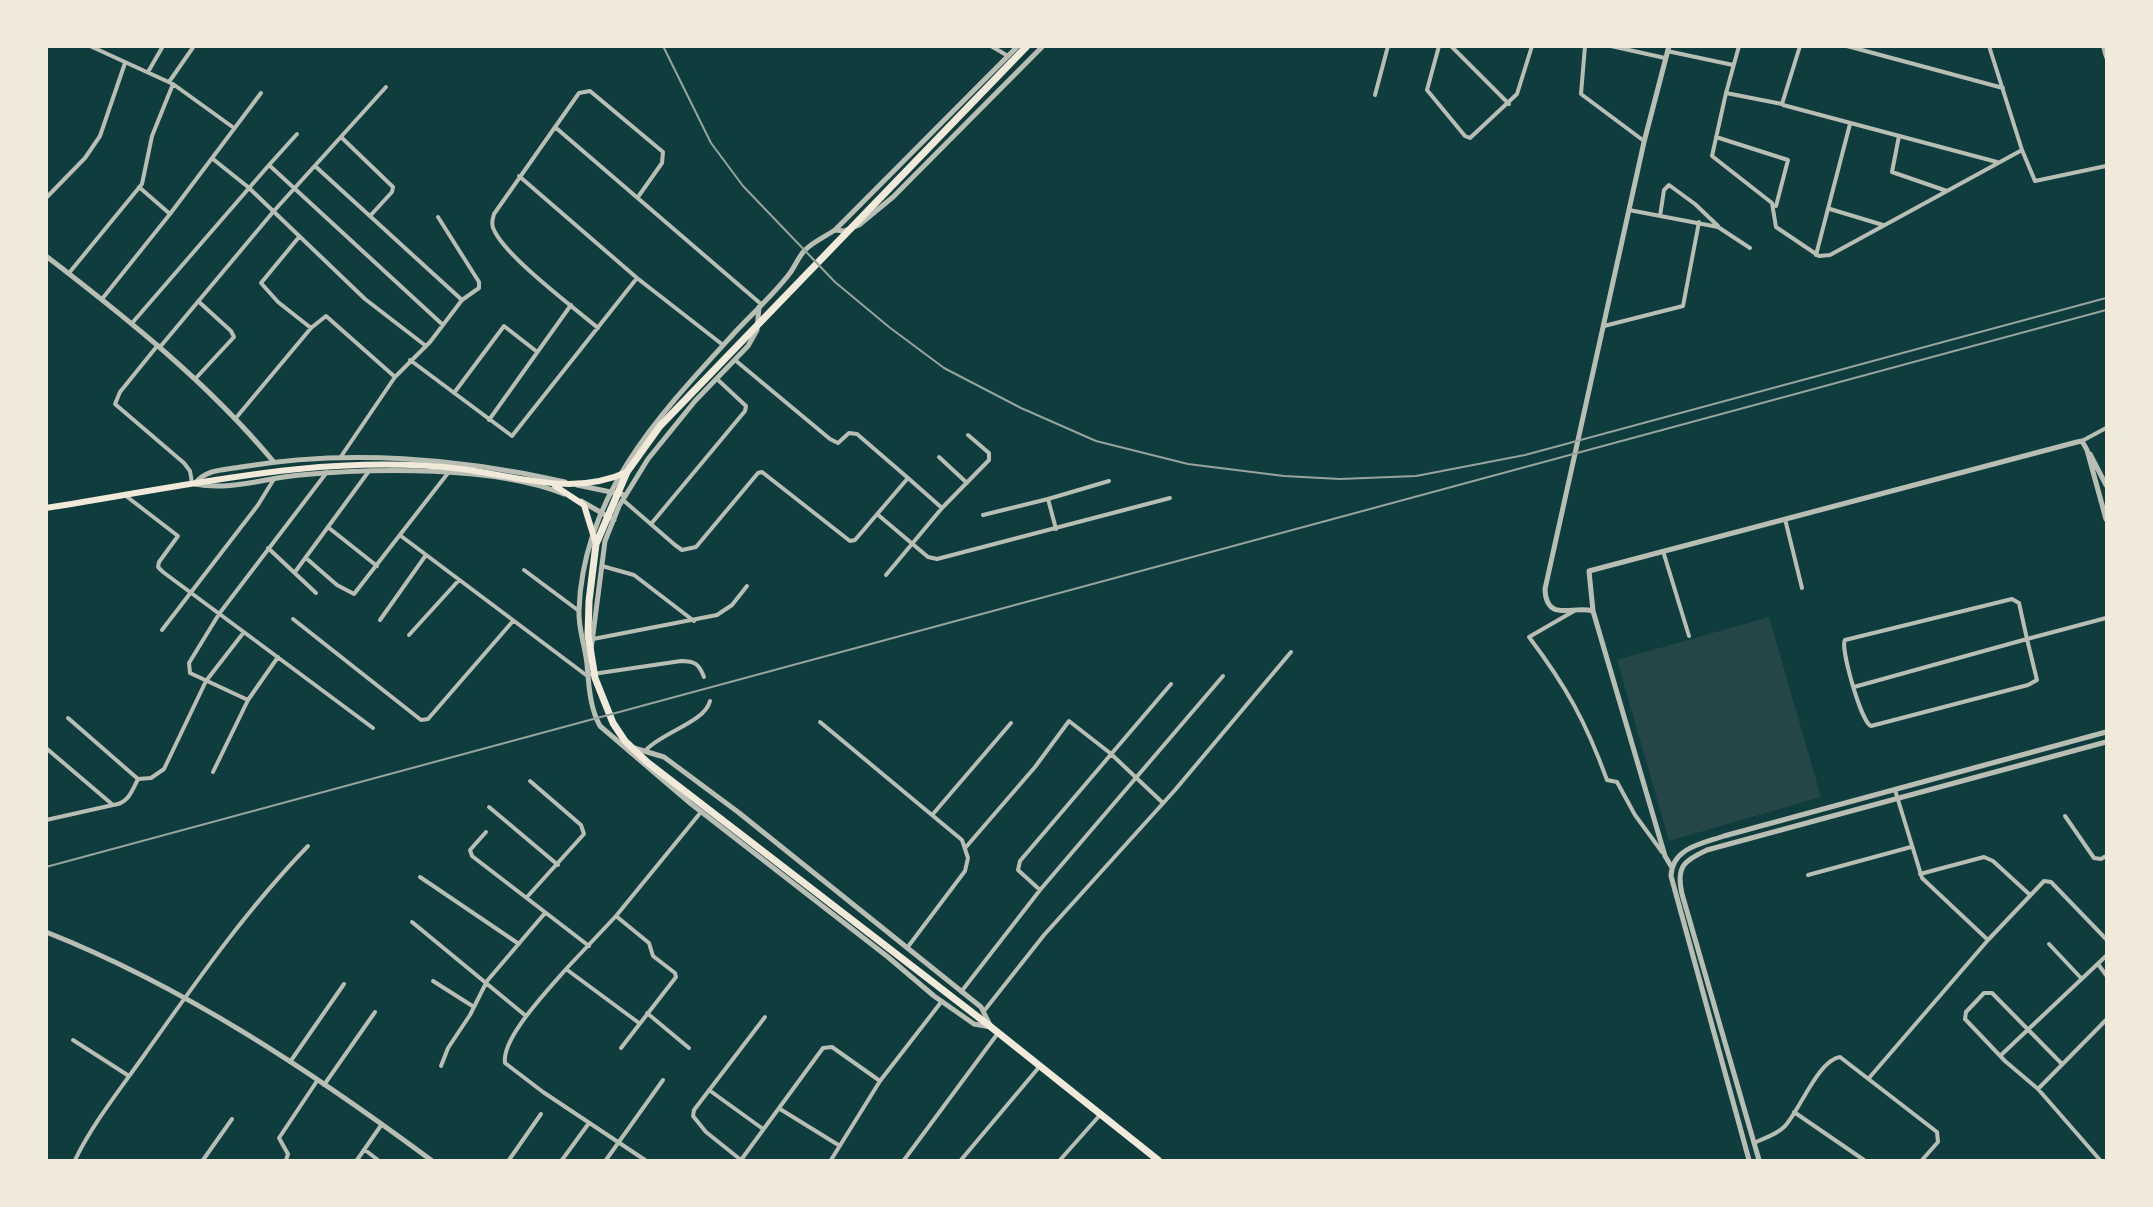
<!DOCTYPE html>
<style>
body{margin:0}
#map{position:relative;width:2153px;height:1207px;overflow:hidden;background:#0f3d3e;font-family:Lora,serif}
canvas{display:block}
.frame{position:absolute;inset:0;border:48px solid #f1e9da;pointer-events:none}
</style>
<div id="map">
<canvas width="2153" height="1207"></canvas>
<div class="frame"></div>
</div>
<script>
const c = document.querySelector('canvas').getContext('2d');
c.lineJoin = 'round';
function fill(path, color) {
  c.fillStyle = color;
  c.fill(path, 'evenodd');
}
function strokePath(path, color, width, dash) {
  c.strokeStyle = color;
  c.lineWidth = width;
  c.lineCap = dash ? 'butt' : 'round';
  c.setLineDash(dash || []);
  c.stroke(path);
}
const green = new Path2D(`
 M1769,617L1821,797L1669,841L1617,660Z`);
const minor = new Path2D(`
 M991,46L1008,56
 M1439,46L1427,90L1465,136L1470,138L1517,94L1532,46
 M1451,46L1509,104
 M1585,46L1581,94L1644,141
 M1611,46L1665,58
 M1800,46L1782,104L1726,93L1712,156L1772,203L1776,227L1819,256L1830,255L2022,150
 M1847,46L2003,88
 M1989,46L2022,150L2035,181L2106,166
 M2103,46L2106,57
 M1667,51L1733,65
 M148,72L163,46
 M169,82L194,46
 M173,84L234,128
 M1726,93L1739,46
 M1375,95L1388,46
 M1783,105L1997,162
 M555,127L761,304
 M297,134L269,165L443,325
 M1899,136L1892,172L1947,191
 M341,137L393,187L392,192L370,216
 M1716,137L1788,160L1776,206
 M213,159L248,187L365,299L426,346
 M315,166L462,300
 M519,176L637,278L723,345
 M46,198L85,158L100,136L125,63
 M1830,209L1883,225
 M1629,210L1718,227L1750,248
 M170,214L261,93
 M1660,216L1664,190L1669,185L1695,204L1718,226
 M299,237L261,283L278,302L311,328
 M1816,255L1850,124
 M69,273L142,184L152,136L173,84L90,46
 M102,299L170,214L139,187
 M133,322L269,165
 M1604,326L1683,306L1699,222
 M598,328C573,307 509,259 495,232C491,226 492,221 494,214L579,93L590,91L663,152L662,163L638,197
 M158,345L120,392L115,404L184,463L190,471L192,483
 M160,347L273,212L386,87
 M410,360L512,436L637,278
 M735,360L830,439L838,443L849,433L857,434L908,478
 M196,378L234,337L231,331L198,301
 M454,393L504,326L536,351
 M235,419L311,328L326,316L395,377
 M489,420L571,305
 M2082,441L2106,428
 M939,457L967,483
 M340,458L395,377L430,342L462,300L479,288V282L438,217
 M126,496L178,536L159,562L158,567L163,572L373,728
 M623,500L675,545L682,550L696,547L758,473L762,472L850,541L855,540L908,478L942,508L886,575
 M942,508L989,460V453L968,435
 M877,514L928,557L937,559L1170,498
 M983,515L1048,499
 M1785,519L1802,588
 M651,524L745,411L746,406L717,379
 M329,528L377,566
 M1056,529L1048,499L1109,481
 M401,536L586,675L681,661C695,661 699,664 704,677
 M268,548L316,593
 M1663,551L1689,636
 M306,558L337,585L354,594L448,473
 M602,566L634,575L694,621
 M524,570L579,611
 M295,572L369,471
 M1574,611L1529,637C1566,686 1586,722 1607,780L1617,782L1635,815L1662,852
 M293,619L421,720L428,719L513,621
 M380,620L426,555
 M162,630L258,505L274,479
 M409,635L459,580
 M593,639L717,615L732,605L747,586
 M1171,684L1020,861L1018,870L1040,890L1223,676
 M1854,687L2027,639L2036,676L2037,680L2028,685L1871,726C1861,722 1840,647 1845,640L2012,599L2019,603L2027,639L2106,618
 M248,700L190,673L189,663L219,614L327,472
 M820,722L962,840L968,858L965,871L907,948
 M46,748L113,805C128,804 132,791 138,779L68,718
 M646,750C663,732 705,722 710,701
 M213,772L248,700L278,657
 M138,779L151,778L164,769L206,681L244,632
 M1895,790L1922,878L1988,940
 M489,807L558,865
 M933,814L1011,723
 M2065,816L2094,858L2101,859L2106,856
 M46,820L113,805
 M486,832L470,850L472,856L589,946
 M966,847L1035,767L1069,721L1110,753L1163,803
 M1920,874L1984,857L1993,861L2029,894
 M1808,875L1911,847
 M420,877L519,944
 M527,897L584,834L581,825L530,781
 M616,916L649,943L653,956L675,973L676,977L621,1048
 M412,922L526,1016
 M2049,944L2081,978
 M2098,964L2106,975
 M566,969C550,988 501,1038 505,1063L543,1092L645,1160
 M433,981L474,1007
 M961,992L1040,890
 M984,1011L1044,935L1175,790L1291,652
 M647,1013L689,1048
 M765,1017L694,1110L693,1116L706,1132L741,1160L823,1048L832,1047L880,1081
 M639,1023L566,969L616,916L701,812
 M73,1040L129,1076
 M2000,1056L2106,956
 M290,1062L344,984
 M441,1066L448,1048L470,1015L487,981L545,913
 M1869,1078L1988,940L2044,881L2051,882L2106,939
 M324,1085L375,1012
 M2038,1089L2005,1061L1965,1019L1966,1012L1984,993H1992L2061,1063
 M709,1090L763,1129
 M780,1109L840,1146
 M1794,1112L1864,1160
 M1754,1143C1764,1138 1776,1135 1784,1127C1799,1112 1818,1060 1840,1057L1937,1132L1938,1142L1922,1160
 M365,1150L378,1160
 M75,1160C93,1123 121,1088 145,1054C196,982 246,910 308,846
 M203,1160L232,1119
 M286,1160L288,1154L279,1138L317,1081
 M357,1160L382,1124
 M509,1160L541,1114
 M562,1160L589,1123
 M606,1160L663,1080
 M831,1160L880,1081L942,1001
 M904,1160L998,1033
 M961,1160L1040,1066
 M1060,1160L1100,1115
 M2100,1160L2038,1089L2106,1020`);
const tertiary = new Path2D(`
 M835,230L844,231L859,225L893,197L1043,46
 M46,256C128,319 207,382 273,461
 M2090,454L2106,485
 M577,485L625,495
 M564,494C494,466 375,468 300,475C265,478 230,491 195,484C205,469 225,470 241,467C346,449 461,458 565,482
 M581,501L614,520
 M1593,611C1573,605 1546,623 1545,589L1644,142L1669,46
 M591,650L605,541L619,506L648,459L695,401L748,346L757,330L759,307
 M634,748L664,757L738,812L981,1007L991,1027L974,1024L934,996L888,957L690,803L600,726C591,710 589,691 587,664C585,645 578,629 579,610C583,493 663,411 738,329C755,311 775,293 790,273C795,266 799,256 805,250C813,242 826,236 835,230L1018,46
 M1671,866L1665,856L1593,611L1589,571L2077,442L2082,441L2087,450L2106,519
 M46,932C185,987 312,1072 431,1160
 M1749,1160L1671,876C1672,848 1701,844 1724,836L2106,732
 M1759,1160L1682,894C1676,867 1683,861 1707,850L2106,742`);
const secondary = new Path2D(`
 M555,486L584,505L596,544
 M46,508C183,487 323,452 462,469C517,476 573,497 627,472`);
const primary = new Path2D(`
 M1027,46L660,426L627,472L596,544L589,601L588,635L595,678L613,723L625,741L647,762L991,1027L1158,1160`);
const rail = new Path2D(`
 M663,46L711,143L743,186L835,282L889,327L944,368L1021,408L1096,441L1188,464L1284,476L1340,479L1416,476L1525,455L2106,298
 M46,867L2106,310`);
fill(green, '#244646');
strokePath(minor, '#b8beb3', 4);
strokePath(tertiary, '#b8beb3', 5);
strokePath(secondary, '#f1e9da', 6);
strokePath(primary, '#f1e9da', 7);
strokePath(rail, '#97a49c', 2);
</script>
